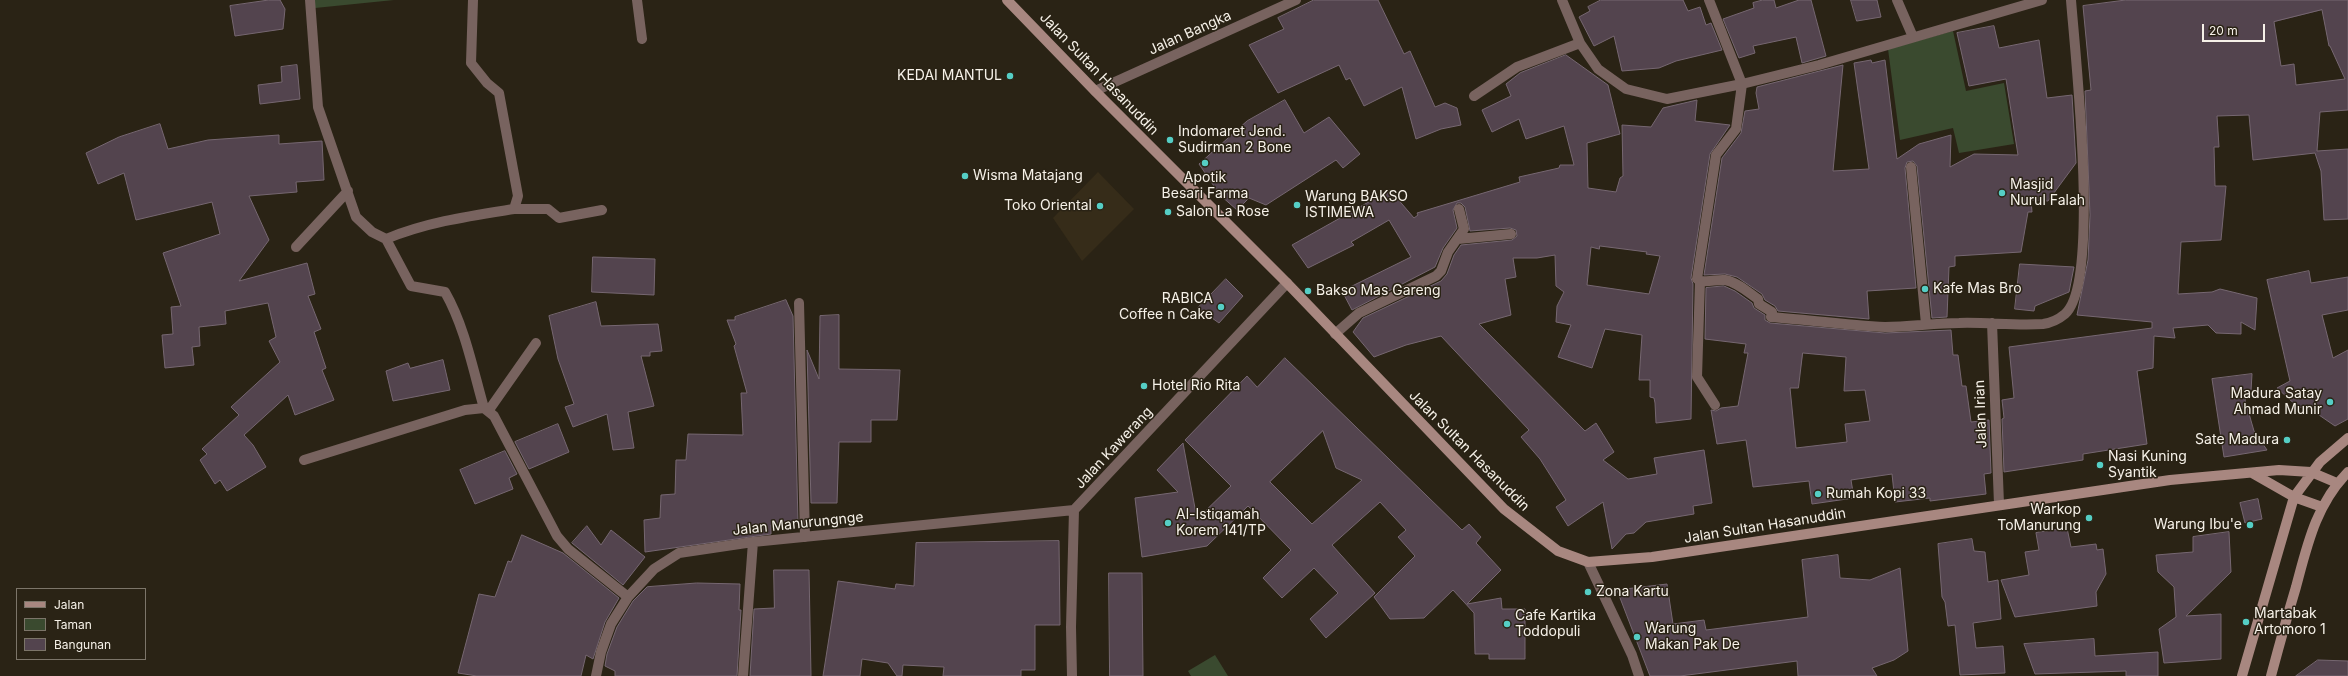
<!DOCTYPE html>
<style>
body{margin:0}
#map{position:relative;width:2348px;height:676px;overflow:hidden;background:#2a2315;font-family:Inter,sans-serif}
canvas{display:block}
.legend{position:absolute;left:16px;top:588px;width:130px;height:72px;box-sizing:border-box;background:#2a2315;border:1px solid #7c7569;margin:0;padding:5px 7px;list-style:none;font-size:12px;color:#f6f1e8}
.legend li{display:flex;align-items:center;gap:8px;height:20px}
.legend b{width:20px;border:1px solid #7c7569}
.scale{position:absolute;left:2202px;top:24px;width:63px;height:18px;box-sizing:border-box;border:2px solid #f6f1e8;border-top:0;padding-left:5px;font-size:12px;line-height:14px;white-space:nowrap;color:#f6f1e8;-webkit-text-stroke:3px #2a2315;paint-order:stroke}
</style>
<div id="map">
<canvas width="2348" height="676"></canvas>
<ul class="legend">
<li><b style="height:5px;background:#a88780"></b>Jalan</li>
<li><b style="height:11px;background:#3a4a2f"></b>Taman</li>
<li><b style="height:11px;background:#53444e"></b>Bangunan</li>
</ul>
<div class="scale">20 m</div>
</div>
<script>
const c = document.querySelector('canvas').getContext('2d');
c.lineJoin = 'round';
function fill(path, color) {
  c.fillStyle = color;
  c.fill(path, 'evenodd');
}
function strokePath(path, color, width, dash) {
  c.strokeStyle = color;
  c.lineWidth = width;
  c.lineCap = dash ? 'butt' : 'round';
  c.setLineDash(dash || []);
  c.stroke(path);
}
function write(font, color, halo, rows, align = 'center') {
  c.font = font + ' Inter,sans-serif';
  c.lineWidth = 3;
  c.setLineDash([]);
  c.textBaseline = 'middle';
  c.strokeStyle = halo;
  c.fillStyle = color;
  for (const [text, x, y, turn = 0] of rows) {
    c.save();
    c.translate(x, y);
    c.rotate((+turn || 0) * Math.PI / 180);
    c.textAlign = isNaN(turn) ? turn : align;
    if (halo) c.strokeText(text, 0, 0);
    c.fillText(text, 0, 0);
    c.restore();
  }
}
const built = new Path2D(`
 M1098,172L1134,209L1082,261L1053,218Z`);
const green = new Path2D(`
 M315,0H394L315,8Z
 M1953,31L1966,91L2004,83L2014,144L1959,153L1953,128L1900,140L1888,49Z
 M1215,655L1228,676H1191L1188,671Z`);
const building = new Path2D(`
 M269,0H280L285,9L283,29L235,36L230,6Z
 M1314,0H1378L1404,54L1410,51L1435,107L1445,103L1457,108L1461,125L1441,129L1416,139L1402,87L1364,106L1350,78L1346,80L1339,65L1278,93L1249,45L1284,29L1278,18Z
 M1601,0H1683L1688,11L1700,7L1706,25L1711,23L1722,50L1676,61L1659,68L1622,71L1614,36L1594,46L1579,17L1590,11L1588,7Z
 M1763,0H1774L1776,8L1799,0H1811L1826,56L1802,63L1796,37L1753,46L1755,53L1739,58L1723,19L1754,8L1753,3Z
 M1851,0H1877L1881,17L1857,21Z
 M2126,0H2348V110L2320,112L2317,151L2348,149V219L2324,220L2321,171L2315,153L2253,160L2249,115L2217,116L2219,147H2214L2215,186H2226L2221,240L2181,242L2178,294L2212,292L2220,289L2257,298L2255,330L2241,322V334L2216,333L2208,325L2173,328L2175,338L2154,336L2153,368L2137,371L2147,444L2083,454V460L2004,472L2002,419L2004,418L2002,400L2014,398L2009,347L2152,328V322L2077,315L2088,260L2090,215L2085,91L2091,90L2083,6ZM2322,10L2329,46H2330L2345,79L2296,85L2294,64L2281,66L2274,22Z
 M1994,26L1999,48L2039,40L2047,98L2072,95L2076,163L2048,201L2031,200L2032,212H2028L2021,252L1955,256V266L1949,267L1947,317L1932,318L1917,166L1913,161L1907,162L1905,168L1916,288L1867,291L1869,319L1778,311L1775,306L1765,300L1762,294L1737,277L1725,274L1704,275L1722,158L1741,133L1745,111L1759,109L1756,93L1757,87L1843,65L1833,171L1869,169L1854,63L1871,60L1872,63L1885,60L1897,159L1919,144L1951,135L1950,167L1974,154L2018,155L2006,79L1969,86L1957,33Z
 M1566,55L1608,85L1620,134L1587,143L1588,188L1616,192L1620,178L1623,176L1622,125L1651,127L1663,108L1697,100L1695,121L1730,125L1710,154L1691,278L1693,284L1691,419L1656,423L1655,403L1654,398L1650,397V380H1639L1642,335L1605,329L1592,368L1558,357L1571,325L1556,322L1557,306L1564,292L1556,286L1555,255L1537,258H1513L1516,277L1505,279L1511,315L1479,324L1585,431L1596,423L1614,452L1603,460L1628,479L1657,474L1654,458L1704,450L1712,503L1693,506L1694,514L1646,522L1634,533L1626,534L1612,549L1603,502L1568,526L1556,507L1566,500L1540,459L1521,437L1529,430L1441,336L1406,345L1374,357L1353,332L1363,318L1441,281L1447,274L1454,255L1461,245L1512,240L1517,236L1516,230L1510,228L1470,231L1465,207L1461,203H1457L1453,210L1457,228L1443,248L1435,267L1352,310L1342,291L1411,257L1389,220L1351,242L1354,245L1308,268L1292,245L1390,190L1414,218L1418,215L1417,213L1520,182L1519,177L1559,168L1560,165H1574L1564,126L1526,139L1519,119L1492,132L1482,110L1511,96L1506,84L1520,73ZM1600,246L1647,252L1646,254L1660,256L1649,294L1587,285L1591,247L1599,249Z
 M297,65L300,99L260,104L258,85L282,82L281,67Z
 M1285,100L1304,133L1329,117L1360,154L1343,168L1336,160L1266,205L1249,198L1237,210L1220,195L1199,164L1247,121Z
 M160,124L168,149L208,140L279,135V144L322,141L324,180L296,182L297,192L249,196L269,240L239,281L307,263L315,294L308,296L321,329L314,332L326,368L322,370L334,400L295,415L288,395L244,435L253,445L266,467L227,491L220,480L215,484L200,460L207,454L202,449L239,415L231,407L280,362L269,341L276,337L268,303L225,311L226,324L199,327L200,346L192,347L194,365L165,368L162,335L173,334L171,307L181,306L163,253L220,234L212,202L136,220L124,173L98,184L86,153L119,137Z
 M593,257L655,259L654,295L592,292Z
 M2020,264L2074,267L2069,292L2035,306L2034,311L2015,309Z
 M2309,271L2311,283L2348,277V310L2322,315L2333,358L2348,350V419L2335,426L2319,415L2316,410L2298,407L2277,388L2290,381L2267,280Z
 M1226,279L1243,296L1219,323L1198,308Z
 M1724,286L1735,291L1752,303L1754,308L1765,315V320L1770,323L1885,333L1951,330L1953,355H1958L1962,386H1966L1971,422L1989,420L1991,473L1984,474L1986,494L1930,501V498L1895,502L1892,474L1851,480L1854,498L1812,504L1809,481L1753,487L1746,440L1717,444L1711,410L1716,411L1721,408L1738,406L1748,353H1744L1746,344L1705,339L1706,288ZM1803,353L1846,357L1844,391L1865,390L1870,421L1845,424L1847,442L1796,448L1790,388H1798Z
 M786,300L793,316L798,523L771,525V534L645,552L644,520L660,518L661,495L675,494L676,460H686L688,434L743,435L741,393H747L734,346L736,344L727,320H735V317Z
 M596,302L601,326L658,324L662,351L650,352V356H641L654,406L628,412L634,448L613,450L607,414L573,427L565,407L574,404L558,359L549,316Z
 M839,315V369L900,370L897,420H871V442H839L837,503H811L807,350L819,379L820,316Z
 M1285,358L1462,530L1469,524L1481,537L1476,543L1501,570L1467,604L1501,598L1502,609H1525V659H1489V654H1475L1474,613L1453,590L1424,618L1390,619L1374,597L1415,556L1398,537L1406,530L1380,502L1332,545L1375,593L1326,638L1310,619L1338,593L1314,568L1282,598L1263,578L1291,550L1248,506L1207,546L1142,557L1135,498L1178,492L1157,470L1183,443L1197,519L1231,486L1185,440L1247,376L1257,387ZM1323,431L1336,468L1362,480L1312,524L1270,482Z
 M443,360L450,390L393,401L386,371L408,363L410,368Z
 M2252,374L2251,391L2245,400L2254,431L2267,450L2224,457L2212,379Z
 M558,424L569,452L529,469L515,442Z
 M505,451L517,474L509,478L513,489L475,504L460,470Z
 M2258,499L2262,519L2245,523L2240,503Z
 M587,526L601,545L611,530L645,557L623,585L572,543Z
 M2067,528L2071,547L2096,544L2097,550L2103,549L2106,574L2096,592L2097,606L2015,617L2001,580L2029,575L2025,552L2039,550L2036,533Z
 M2229,532L2231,572L2186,616L2221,614V659L2164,663L2159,629L2176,617L2174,587L2158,572L2156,555L2193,552V537Z
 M522,535L563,553L619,598L605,622L593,659L586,655L581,676H477L458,673L479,594L495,597L508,561L511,562Z
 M1972,539L1974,551L1985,552L1988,582L1998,580L2001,619L1973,623L1976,648L2003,646L2005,673L1960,675L1955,625L1948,626L1945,602L1942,597L1938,544Z
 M1059,541L1060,625H1035V670H1021V676H943L944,667L903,665L902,676H897L888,663L862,659L860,676H823L838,581L895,589L896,584L914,586L916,543Z
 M1838,555L1840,578L1870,580L1900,568L1908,651L1894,660L1872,668L1877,676H1798L1797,661L1680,676H1650L1617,590L1667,584L1673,624L1704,620L1706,630L1808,617L1802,560Z
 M774,570H809L811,676H750L754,609L774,608Z
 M1109,573H1142L1143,676H1110Z
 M697,583L740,584L739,610H741L737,676H615V671L605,666L607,654L617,627L633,601L647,587Z
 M2094,639L2095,656L2158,652V676H2126V671L2035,674L2024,644Z
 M2318,660L2348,661V676H2296Z`);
const minor = new Path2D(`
 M310,0L318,107L356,217L372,232L386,239L411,286L445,292C465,327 473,370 484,408
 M637,0L642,39
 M1562,0L1580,43L1598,69L1626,89L1667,99L1742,84L1819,65L2042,0
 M1709,0L1742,84L1736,129L1716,155L1697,279C1704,284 1716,279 1725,280C1737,282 1748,292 1758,299L1759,304L1772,312L1771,317C1809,320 1847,325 1885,327C1909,327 1935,323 1959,323C1987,322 2015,326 2043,324C2051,323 2059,319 2065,314C2101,283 2075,53 2071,0
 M1897,0L1913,37
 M1095,91L1296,0
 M1474,96L1517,67L1580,43
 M1911,167L1926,324
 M514,209H548L559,218L602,210
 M386,239C427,222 470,216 514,209L518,196L499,93L487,83L471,63L473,0
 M1458,239L1511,234
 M296,247L348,191
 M1700,281L1697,377L1715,405
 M799,303L805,537
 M1992,323L1999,504
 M1335,334L1359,313L1436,276L1441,271L1448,252L1464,229L1459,209
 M489,410L536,343
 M304,460L465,410L484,408L494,416L557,536L568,549L628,597
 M1588,562L1632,655L1639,676
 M596,676L601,652L611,624L628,597L654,569L679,553L753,542L1074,510
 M743,676L753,542
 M1072,676L1071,627L1074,510L1287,283`);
const secondary = new Path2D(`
 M1007,0L1095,91L1287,283L1504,509L1558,551L1588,562L1652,557L2170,480L2279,470L2311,472L2337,483
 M2252,473L2294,497L2322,507
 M2242,676L2294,497L2320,462L2348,438
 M2271,676C2279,646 2287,617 2296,587C2307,546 2316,504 2348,472`);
const markers = [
 [1010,76,4,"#55cec5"],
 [1170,140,4,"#55cec5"],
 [1205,163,4,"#55cec5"],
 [965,176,4,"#55cec5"],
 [2002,193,4,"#55cec5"],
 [1297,205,4,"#55cec5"],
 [1100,206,4,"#55cec5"],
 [1168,212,4,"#55cec5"],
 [1925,289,4,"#55cec5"],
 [1308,291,4,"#55cec5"],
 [1221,307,4,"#55cec5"],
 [1144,386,4,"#55cec5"],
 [2330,402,4,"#55cec5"],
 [2287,440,4,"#55cec5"],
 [2100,465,4,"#55cec5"],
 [1818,494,4,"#55cec5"],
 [2089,518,4,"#55cec5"],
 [1168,523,4,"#55cec5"],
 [2250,525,4,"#55cec5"],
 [1588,592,4,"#55cec5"],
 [2246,622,4,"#55cec5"],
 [1507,624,4,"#55cec5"],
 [1637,637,4,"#55cec5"]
];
const streetNames = [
 ["Jalan Bangka",1190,33,-24],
 ["Jalan Sultan Hasanuddin",1099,74,46],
 ["Jalan Irian",1981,414,-92],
 ["Jalan Kawerang",1114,448,-47],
 ["Jalan Sultan Hasanuddin",1469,451,45],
 ["Jalan Manurungnge",798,524,-6],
 ["Jalan Sultan Hasanuddin",1765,526,-9]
];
const poiNames = [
 ["KEDAI MANTUL",1002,76,"right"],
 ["Indomaret Jend.",1178,132],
 ["Sudirman 2 Bone",1178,148],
 ["Wisma Matajang",973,176],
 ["Apotik",1205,178,"center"],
 ["Besari Farma",1205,194,"center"],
 ["Masjid",2010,185],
 ["Nurul Falah",2010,201],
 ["Warung BAKSO",1305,197],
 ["ISTIMEWA",1305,213],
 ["Toko Oriental",1092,206,"right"],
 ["Salon La Rose",1176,212],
 ["Kafe Mas Bro",1933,289],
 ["Bakso Mas Gareng",1316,291],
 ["RABICA",1213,299,"right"],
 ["Coffee n Cake",1213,315,"right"],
 ["Hotel Rio Rita",1152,386],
 ["Madura Satay",2322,394,"right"],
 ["Ahmad Munir",2322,410,"right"],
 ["Sate Madura",2279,440,"right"],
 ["Nasi Kuning",2108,457],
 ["Syantik",2108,473],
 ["Rumah Kopi 33",1826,494],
 ["Warkop",2081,510,"right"],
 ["ToManurung",2081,526,"right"],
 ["Al-Istiqamah",1176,515],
 ["Korem 141/TP",1176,531],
 ["Warung Ibu'e",2242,525,"right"],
 ["Zona Kartu",1596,592],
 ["Martabak",2254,614],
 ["Artomoro 1",2254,630],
 ["Cafe Kartika",1515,616],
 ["Toddopuli",1515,632],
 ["Warung",1645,629],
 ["Makan Pak De",1645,645]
];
fill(built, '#362c19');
fill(green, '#3a4a2f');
fill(building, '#53444e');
strokePath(building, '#766771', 1);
strokePath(minor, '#78635f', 10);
strokePath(secondary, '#a88780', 10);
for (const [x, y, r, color] of markers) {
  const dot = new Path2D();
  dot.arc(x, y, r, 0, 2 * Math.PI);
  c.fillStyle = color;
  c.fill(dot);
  strokePath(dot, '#2a2315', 1.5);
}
write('14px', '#f6f1e8', '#2a2315', streetNames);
write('14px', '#f6f1e8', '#2a2315', poiNames, 'left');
</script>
